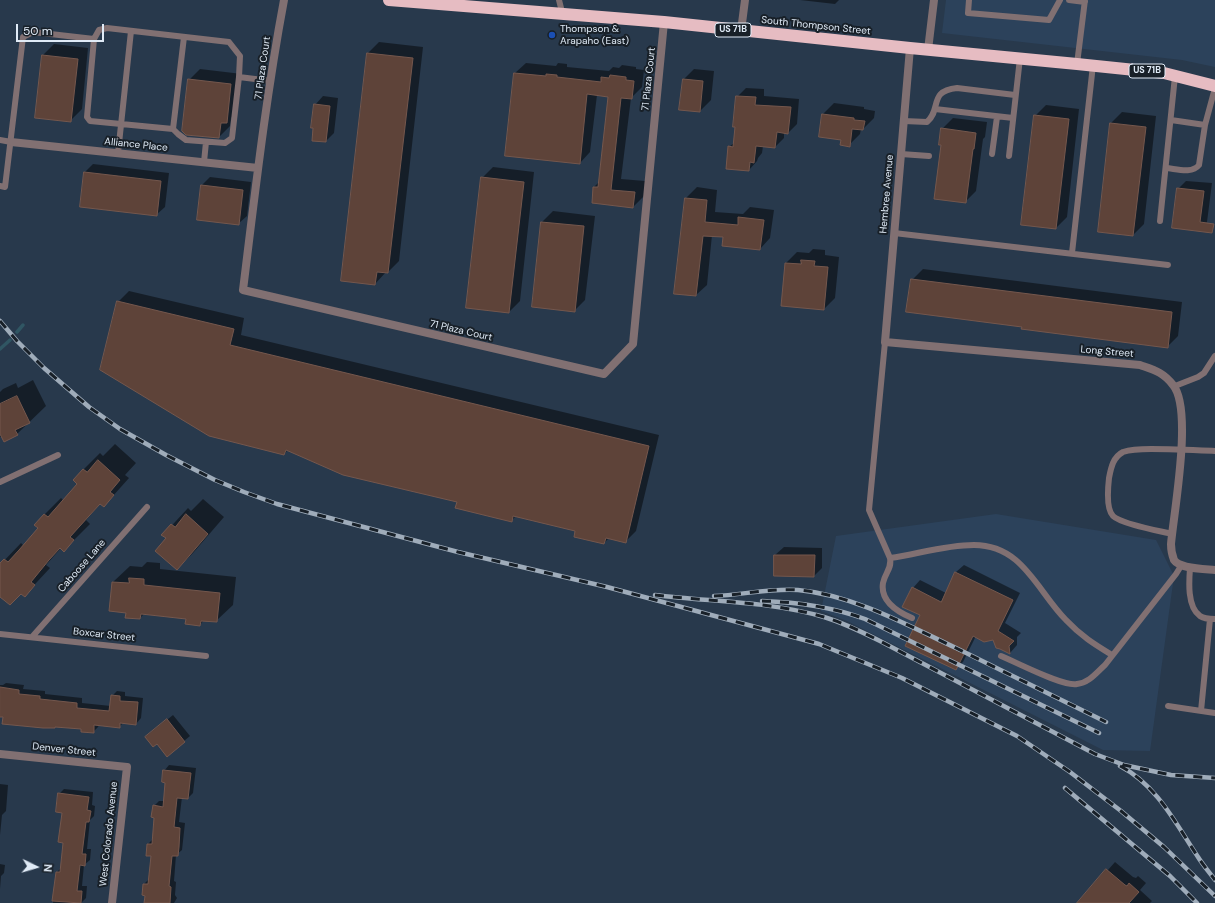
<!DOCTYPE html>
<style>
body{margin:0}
#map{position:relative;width:1215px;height:903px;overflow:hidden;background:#28394c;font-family:"DM Sans",sans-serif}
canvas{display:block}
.north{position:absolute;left:16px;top:847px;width:40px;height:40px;-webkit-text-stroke:3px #182028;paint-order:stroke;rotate:95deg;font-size:11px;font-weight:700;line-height:16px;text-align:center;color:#e0ebf7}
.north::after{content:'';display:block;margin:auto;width:14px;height:18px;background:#e0ebf7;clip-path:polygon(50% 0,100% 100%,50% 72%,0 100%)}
.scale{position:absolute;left:16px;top:24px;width:88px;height:18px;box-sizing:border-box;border:2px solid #e0ebf7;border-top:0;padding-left:5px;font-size:12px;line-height:14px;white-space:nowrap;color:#e0ebf7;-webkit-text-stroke:3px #182028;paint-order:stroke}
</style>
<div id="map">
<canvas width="1215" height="903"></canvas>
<div class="north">N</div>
<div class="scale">50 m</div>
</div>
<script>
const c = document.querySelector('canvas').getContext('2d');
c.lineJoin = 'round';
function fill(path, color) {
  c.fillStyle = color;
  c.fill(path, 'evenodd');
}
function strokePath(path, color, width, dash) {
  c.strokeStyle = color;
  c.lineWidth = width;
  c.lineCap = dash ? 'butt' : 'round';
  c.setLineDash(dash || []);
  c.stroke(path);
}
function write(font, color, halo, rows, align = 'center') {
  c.font = font + ' "DM Sans",sans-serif';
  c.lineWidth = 4;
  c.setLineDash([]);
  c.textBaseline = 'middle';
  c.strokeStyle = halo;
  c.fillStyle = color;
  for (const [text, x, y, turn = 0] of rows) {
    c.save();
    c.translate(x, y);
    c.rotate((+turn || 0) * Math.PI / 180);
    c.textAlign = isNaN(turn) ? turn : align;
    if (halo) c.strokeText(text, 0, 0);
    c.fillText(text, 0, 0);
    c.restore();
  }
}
const built = new Path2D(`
 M946,0H1215V67L1182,60L942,33Z
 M996,514L1156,540L1174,576L1150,751L1103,750L847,621L821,611L836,536Z`);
const shadow = new Path2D(`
 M800,0H839L835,4Z
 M379,42L423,47L399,261L388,272H386L375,284L368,53Z
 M54,44L88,48L82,109L71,120L43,55Z
 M526,63L556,66L558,63L567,64V67L609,71L613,67L619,68L622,65L636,67V69L644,70L642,87L631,98L621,179L645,181L644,196L633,207L594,187L599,182L609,96L597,95L590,152L580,163L515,73Z
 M200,69L242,74L237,111L231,118L230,126L219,137L189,80Z
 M694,69L714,71L711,100L700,111L683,80Z
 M746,88L764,89V96L799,99L797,124L788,133L784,132V138L775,147L763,146L762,153L758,158L757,161L749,170L729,147L735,142L737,97Z
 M323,96L338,98L334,133L326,141L315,105Z
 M834,103L864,107V109L875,111L874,118L863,129H861L860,134L849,145L842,139L823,114Z
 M1046,105L1079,109L1067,217L1056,228L1035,116Z
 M1122,112L1156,116L1144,224L1133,235L1099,232L1111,123Z
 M953,118L987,122L985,137L983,139L976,191L965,202L942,144V129Z
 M93,164L169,173L165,207L156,215L81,206L85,172Z
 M493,167L534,172L520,301L509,312L482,178Z
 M210,177L251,182L247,216L238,224L202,185Z
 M1186,181L1212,183L1207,222L1199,231L1178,189Z
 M697,187L717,190L715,212L743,214L750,207L774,210L770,238L760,249L724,236L712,235L707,285L696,295L686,198Z
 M553,211L595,216L585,300L574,311L542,222Z
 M813,249L825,250V255L839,257L835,298L824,309L786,263L797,252L809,253Z
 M923,269L1182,302L1178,336L1167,347L1023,326L912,280Z
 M129,291L244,318L241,335L659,435L636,531L625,542L609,538L604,543L576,530L516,516L511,521L458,501L288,450L284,454L118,302Z
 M33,380L46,406L17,434L0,437V392L3,389L16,383L18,388Z
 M115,444L136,463L125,475L129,478L104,506L101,503L86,520L90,524L64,550L61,548L46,565L50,568L24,596L21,593L0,595V565L21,543L24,546L40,528L36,525L45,514L61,498L64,501L78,484L74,480L84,469L100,453L103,456Z
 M203,499L224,517L193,553L177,569L167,538L163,535L188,508L191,511Z
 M784,547L822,548V568L814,576L775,555Z
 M147,562L160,563V569L236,577L233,605L216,621L204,620L200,625L187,618L144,614L140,618L127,612L113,582L130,566L142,567Z
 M964,565L1020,593L1005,623L1021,633L1017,637V645L1010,653L994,639L976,636L963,662L955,669L921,615L913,588L920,580L946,593L956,572Z
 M6,683L24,685L23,689L45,691V694L82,698V703L111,706L112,696L117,691L125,692V696L143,698L141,718L136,724L124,722L119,727L99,725L98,727L93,732L82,729L0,716V685H3Z
 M173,715L190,736L184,741L157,743L146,737Z
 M169,765L196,768L193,793L188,798L182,797L179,822L185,823L182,850L176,855L174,881L176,882L175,895L177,898L174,903H145L146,895L143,894L144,884L149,879L152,856L148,844L153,839L156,817L154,806L159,801H165L166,782L164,771Z
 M0,784L8,785L6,811L2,815L0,835Z
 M64,789L93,792L92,805L95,806L94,816L90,820L87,849H91L90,860L84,865L82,886H87L86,898L81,903H53L57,872L62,867L64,842L63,812L59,794Z
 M1115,862L1133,877L1136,878L1138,876L1146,883L1140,890L1152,901L1150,903H1079Z
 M0,864L5,865L4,873L1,876L0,889Z`);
const stream = new Path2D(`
 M17,332L23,325
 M0,349L10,340`);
const building = new Path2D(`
 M367,53L413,58L388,273L377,272L375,285L341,281Z
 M42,55L78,59L71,122L35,118Z
 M514,73L546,76V74L557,75V77L601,82V77L609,78L610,75L626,77V80L634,81L632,99L621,98L611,190L635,192L633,208L592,203L593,187H598L608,97L587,94L580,164L505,156Z
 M188,79L231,84L227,123H221L219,138L186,135L182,131Z
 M683,79L703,81L700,112L679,110Z
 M736,96L756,97L755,105L791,107L788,134L777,132L775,148L756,146L754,163L750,162L749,171L726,169L728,146L733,147L735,127H733Z
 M314,104L330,106L326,142L312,141L313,128H311Z
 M822,114L854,118V120L865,121L863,130L852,129L850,147L840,145L841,140L819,137Z
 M1034,115L1069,119L1056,229L1021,225Z
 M1110,123L1146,127L1133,236L1098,232Z
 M941,128L976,133L974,149H973L966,203L934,199L941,145H939Z
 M84,172L161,181L157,216L80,207Z
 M481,177L524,182L509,313L466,308Z
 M201,185L243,190L239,225L197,220Z
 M1177,188L1204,191L1200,222L1214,224L1212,233L1172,228Z
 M685,198L707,200L705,222L738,225V217L764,220L760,250L722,246L723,237L703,236L696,296L674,294Z
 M541,222L584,226L575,312L532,307Z
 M801,260L815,261L814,266L828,267L824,310L781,306L785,263L801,264Z
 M911,279L1172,312L1168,348L1021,329L1022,327L906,312Z
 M117,301L234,329L230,345L649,446L626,543L606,538L604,544L574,537L575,531L513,516L512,522L455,508L457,502L343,475L286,450L284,455L209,436L100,370Z
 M17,396L30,423L15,430L18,435L4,442L0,434V404Z
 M98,460L120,480L110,492L114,495L104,507L100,504L89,516L70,537L74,540L64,552L60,548L49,560L31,582L35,585L25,597L21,594L10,605L0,597V563L4,559L8,562L19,550L38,528L34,525L44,514L48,517L77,484L73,480L83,469L87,472Z
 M186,514L208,534L177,570L155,551L166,538L161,535L171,524L175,527Z
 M774,555H815L814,577L774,576Z
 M955,572L1013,600L998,631L1014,641L1009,646L1010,654L1000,649L996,648L993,640L984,642L973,636L956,670L905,646L920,615L902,607L912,587L941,602Z
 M129,578L144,579V585L220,593L217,622L201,621L200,626L185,624L186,619L141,614L140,619L125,618L126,613L109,611L112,582L129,583Z
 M0,687L19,690V694L40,696V699L77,703V708L109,711L111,695L120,696V701L138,702L136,725L120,723V728L94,725V733L81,732V729L55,727V728H43L2,724L3,717H0Z
 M167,719L185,742L167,757L157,744L153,747L145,737Z
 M163,770L191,773L188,799L177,798L174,827L180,828L179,847L178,856H172L169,886L171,887L170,903H144L145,896L142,895L143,884H148L151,856H146L147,844H152L154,818L151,817L153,805L163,807L165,783L162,782Z
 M58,793L89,797L87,810L91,811L89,822H86L82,854H86L85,866L80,865L77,891H82L81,903L52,901L56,872H60L63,843L58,842L62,813L56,812Z
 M1106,869L1125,885L1127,886L1129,883L1139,892L1129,903H1077Z`);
const lane = new Path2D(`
 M559,0L561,8L560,13
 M969,0L968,13L1049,20L1060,0
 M1069,0L1085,2
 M94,39L87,117L90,121L173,129L178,134L186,140L225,143L232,138L239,77
 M1077,64L1085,0
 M935,109L1013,118
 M1171,120L1205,125
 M904,121L927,122C942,109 928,91 957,88L1015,95
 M173,129L184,37
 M0,140L11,142
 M118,153L131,31
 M901,154L929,156
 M992,154L997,117
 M1009,156L1020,58
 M204,162L206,142
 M1166,168C1177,169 1192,174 1199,165L1205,125L1215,88
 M0,186L5,187L23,37L33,32L94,39L99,30L107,28L229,42L240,56L239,77L271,81
 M1160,221L1175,76
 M894,233L1168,265
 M1072,253L1093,65
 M885,342L869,510L890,558C892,569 885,573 883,583C880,601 898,612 912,618
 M1175,386L1198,377L1204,373L1215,356
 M0,482L58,455
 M1172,534C1160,531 1121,524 1113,516C1106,509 1108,487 1109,478C1111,468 1113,457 1123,452C1132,449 1142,449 1151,449C1172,449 1193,450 1215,451
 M890,558C918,554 945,545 974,545C1023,545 1037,591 1066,620C1081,636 1094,644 1112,655
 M1190,568C1189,581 1187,607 1200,616C1204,619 1210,619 1215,619
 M0,634L206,656
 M32,637L147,507
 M1001,656C1016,662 1063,687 1077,684C1089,683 1097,672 1105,665L1176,574L1181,566
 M1168,706L1215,713
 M1201,711L1210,619`);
const street = new Path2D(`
 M284,0C266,96 255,193 243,290L604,374L633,344L664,22
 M741,31L745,0
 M910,48L885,342L1140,365C1154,370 1163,372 1173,385C1193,409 1174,511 1171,544C1171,550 1172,555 1174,560C1180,569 1205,569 1215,570
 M928,50L934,0
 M11,142L258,168
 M0,754L127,767L112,903`);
const highway = new Path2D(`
 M389,0L664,22L910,48L1077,64L1164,73L1215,86`);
const rail = new Path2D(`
 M0,321L17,341L44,368L89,407L120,429L166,455L215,480L244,492L277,504L458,552L607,587L819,644L902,678L1017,736L1070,772L1121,811L1164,847L1215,896
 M655,595C711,602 769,601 824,617C844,623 862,632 880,641L1095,754L1124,765L1171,775L1215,778
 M714,596C742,595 770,588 798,590C853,595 907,625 956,648C1006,673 1056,697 1106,722
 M762,601C797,602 832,607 865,619L1099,733
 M1120,766C1157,785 1176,824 1198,857C1203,865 1209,872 1215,880
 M1065,788L1170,876L1197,903`);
const markers = [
 [552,35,4,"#1a4fb4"]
];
const shields = [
 [733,30,36],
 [1147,71,36]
];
const shieldNames = [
 ["US 71B",733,30],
 ["US 71B",1147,71]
];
const streetNames = [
 ["South Thompson Street",816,26,6],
 ["71 Plaza Court",263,68,-82],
 ["71 Plaza Court",649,79,-84],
 ["Alliance Place",136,145,6],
 ["Hembree Avenue",887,194,-85],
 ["71 Plaza Court",461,331,13],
 ["Long Street",1107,352,5],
 ["Caboose Lane",82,566,-49],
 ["Boxcar Street",104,635,6],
 ["Denver Street",64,750,6],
 ["West Colorado Avenue",109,834,-84]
];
const poiNames = [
 ["Thompson &",560,29],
 ["Arapaho (East)",560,41]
];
fill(built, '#2c425b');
fill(shadow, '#0007');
strokePath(stream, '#305663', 3.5);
fill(building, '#5e4339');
strokePath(building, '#74574d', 1);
strokePath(lane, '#817072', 6);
strokePath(street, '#817072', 8);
strokePath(highway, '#e6bcc2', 12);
strokePath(rail, '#9facba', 4.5);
strokePath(rail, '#182028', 3, [9]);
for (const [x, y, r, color] of markers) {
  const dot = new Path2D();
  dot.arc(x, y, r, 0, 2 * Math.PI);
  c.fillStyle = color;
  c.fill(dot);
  strokePath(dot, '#182028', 1.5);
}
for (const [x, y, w] of shields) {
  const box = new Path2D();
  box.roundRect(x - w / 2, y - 7, w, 14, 3);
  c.fillStyle = '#182028';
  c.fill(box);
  strokePath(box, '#e0ebf7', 1);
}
write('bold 9px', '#e0ebf7', null, shieldNames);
write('10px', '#e0ebf7', '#182028', streetNames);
write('10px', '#e0ebf7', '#182028', poiNames, 'left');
</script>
